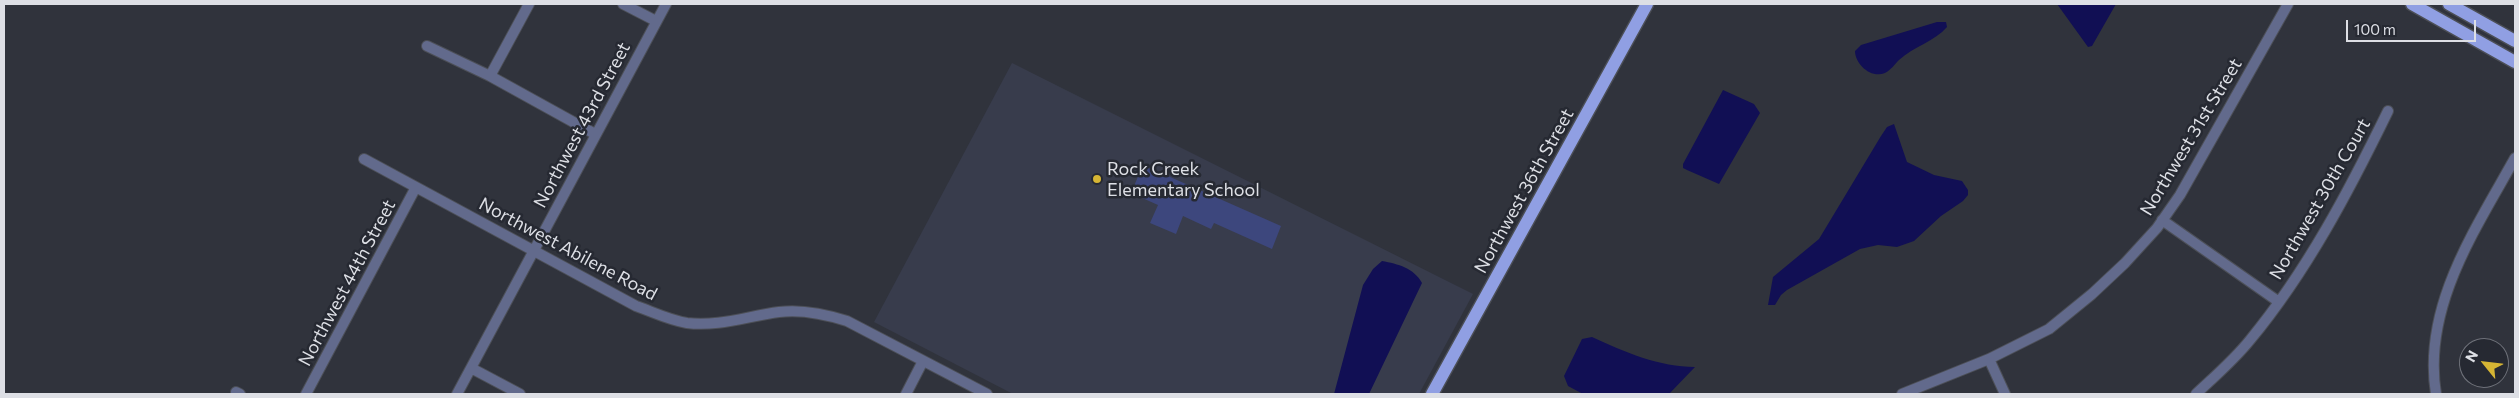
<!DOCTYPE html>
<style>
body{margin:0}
#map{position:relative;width:2519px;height:398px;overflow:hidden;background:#30333c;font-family:Commissioner,sans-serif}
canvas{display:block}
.frame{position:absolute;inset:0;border:5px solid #dddfe5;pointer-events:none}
.north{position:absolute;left:2459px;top:338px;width:50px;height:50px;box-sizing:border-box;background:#262932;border:1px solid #6f727a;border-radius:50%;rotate:299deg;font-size:14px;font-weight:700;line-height:20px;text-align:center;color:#dddfe5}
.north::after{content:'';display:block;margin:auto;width:18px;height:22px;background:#d6b534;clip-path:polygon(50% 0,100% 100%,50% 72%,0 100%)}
.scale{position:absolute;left:2346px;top:20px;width:130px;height:22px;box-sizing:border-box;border:2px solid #dddfe5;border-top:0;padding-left:6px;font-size:15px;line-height:18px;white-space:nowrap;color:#dddfe5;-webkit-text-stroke:4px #262932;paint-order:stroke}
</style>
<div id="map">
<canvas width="2519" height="398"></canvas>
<div class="frame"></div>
<div class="north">N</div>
<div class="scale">100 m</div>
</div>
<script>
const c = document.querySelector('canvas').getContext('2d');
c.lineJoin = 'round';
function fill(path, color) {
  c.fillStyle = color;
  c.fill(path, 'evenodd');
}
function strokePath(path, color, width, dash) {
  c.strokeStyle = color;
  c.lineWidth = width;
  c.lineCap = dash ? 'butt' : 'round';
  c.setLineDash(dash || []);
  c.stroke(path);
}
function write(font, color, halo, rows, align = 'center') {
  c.font = font + ' Commissioner,sans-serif';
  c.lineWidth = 5;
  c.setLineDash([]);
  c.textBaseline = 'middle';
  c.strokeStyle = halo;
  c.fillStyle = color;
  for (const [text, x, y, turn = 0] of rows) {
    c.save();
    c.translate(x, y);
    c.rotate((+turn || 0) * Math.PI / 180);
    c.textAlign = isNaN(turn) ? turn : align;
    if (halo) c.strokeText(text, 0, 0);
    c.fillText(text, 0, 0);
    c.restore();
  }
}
const built = new Path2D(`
 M1012,63L1473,294L1419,394H1013L874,322Z`);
const green = new Path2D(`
 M1143,165L1281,226L1272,249L1214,223L1211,229L1183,216L1176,234L1150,223L1158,205L1131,193Z`);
const water = new Path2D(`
 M2057,4H2116L2092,46L2088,47Z
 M1937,22H1946L1947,27C1935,41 1913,47 1899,60C1895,64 1891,70 1885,73C1871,79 1855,64 1855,51L1861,45Z
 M1723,90L1754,104L1760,113L1719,184L1687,170L1683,168V164Z
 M1894,124L1907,162L1934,175L1962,181L1968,190V195L1963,201L1941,216L1914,241L1897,247L1878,245L1860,249L1787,290L1781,295L1775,305H1768L1773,277L1819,239L1881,136L1887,127Z
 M1382,261C1398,264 1414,268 1422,283L1369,394H1334L1363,285L1373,269Z
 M1592,337C1624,352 1660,367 1695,367L1669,394H1583L1568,386L1564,376L1582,339Z`);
const minor = new Path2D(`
 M623,4L656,21
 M427,46L490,76L595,134
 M490,76L529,4
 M364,159L636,306C653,312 669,320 687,323C718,327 748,316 779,312C802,309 825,314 847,321L987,394
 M2162,220L2279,302
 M1989,359L2005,394
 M471,368L520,394
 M236,392L240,394
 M306,394L416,187
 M457,394L666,4
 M906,394L923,361
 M1902,394L1989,359L2049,329L2092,294L2125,263L2157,228L2180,195L2288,4
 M2196,394C2214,377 2234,360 2250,340C2307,271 2349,191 2388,111
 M2436,394C2422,307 2475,230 2515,158`);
const major = new Path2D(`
 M2412,4L2515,62
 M2449,4L2515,41
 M1432,394L1647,4`);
const markers = [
 [1097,179,5,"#d6b534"]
];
const streetNames = [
 ["Northwest 43rd Street",582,125,-62],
 ["Northwest 31st Street",2191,137,-59],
 ["Northwest 36th Street",1524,191,-61],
 ["Northwest 30th Court",2320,199,-60],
 ["Northwest Abilene Road",568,249,28],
 ["Northwest 44th Street",347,283,-62]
];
const poiNames = [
 ["Rock Creek",1107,169],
 ["Elementary School",1107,190]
];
fill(built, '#383c4c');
fill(green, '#3d477d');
fill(water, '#110f54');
strokePath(minor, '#4c4f57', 12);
strokePath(major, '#4c4f57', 15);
strokePath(minor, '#626a8c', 10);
strokePath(major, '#909fe3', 12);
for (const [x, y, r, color] of markers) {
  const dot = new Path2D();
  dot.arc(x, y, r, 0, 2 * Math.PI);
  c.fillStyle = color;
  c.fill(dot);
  strokePath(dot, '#262932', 2);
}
write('18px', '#dddfe5', '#262932', streetNames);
write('18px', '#dddfe5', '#262932', poiNames, 'left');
</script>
